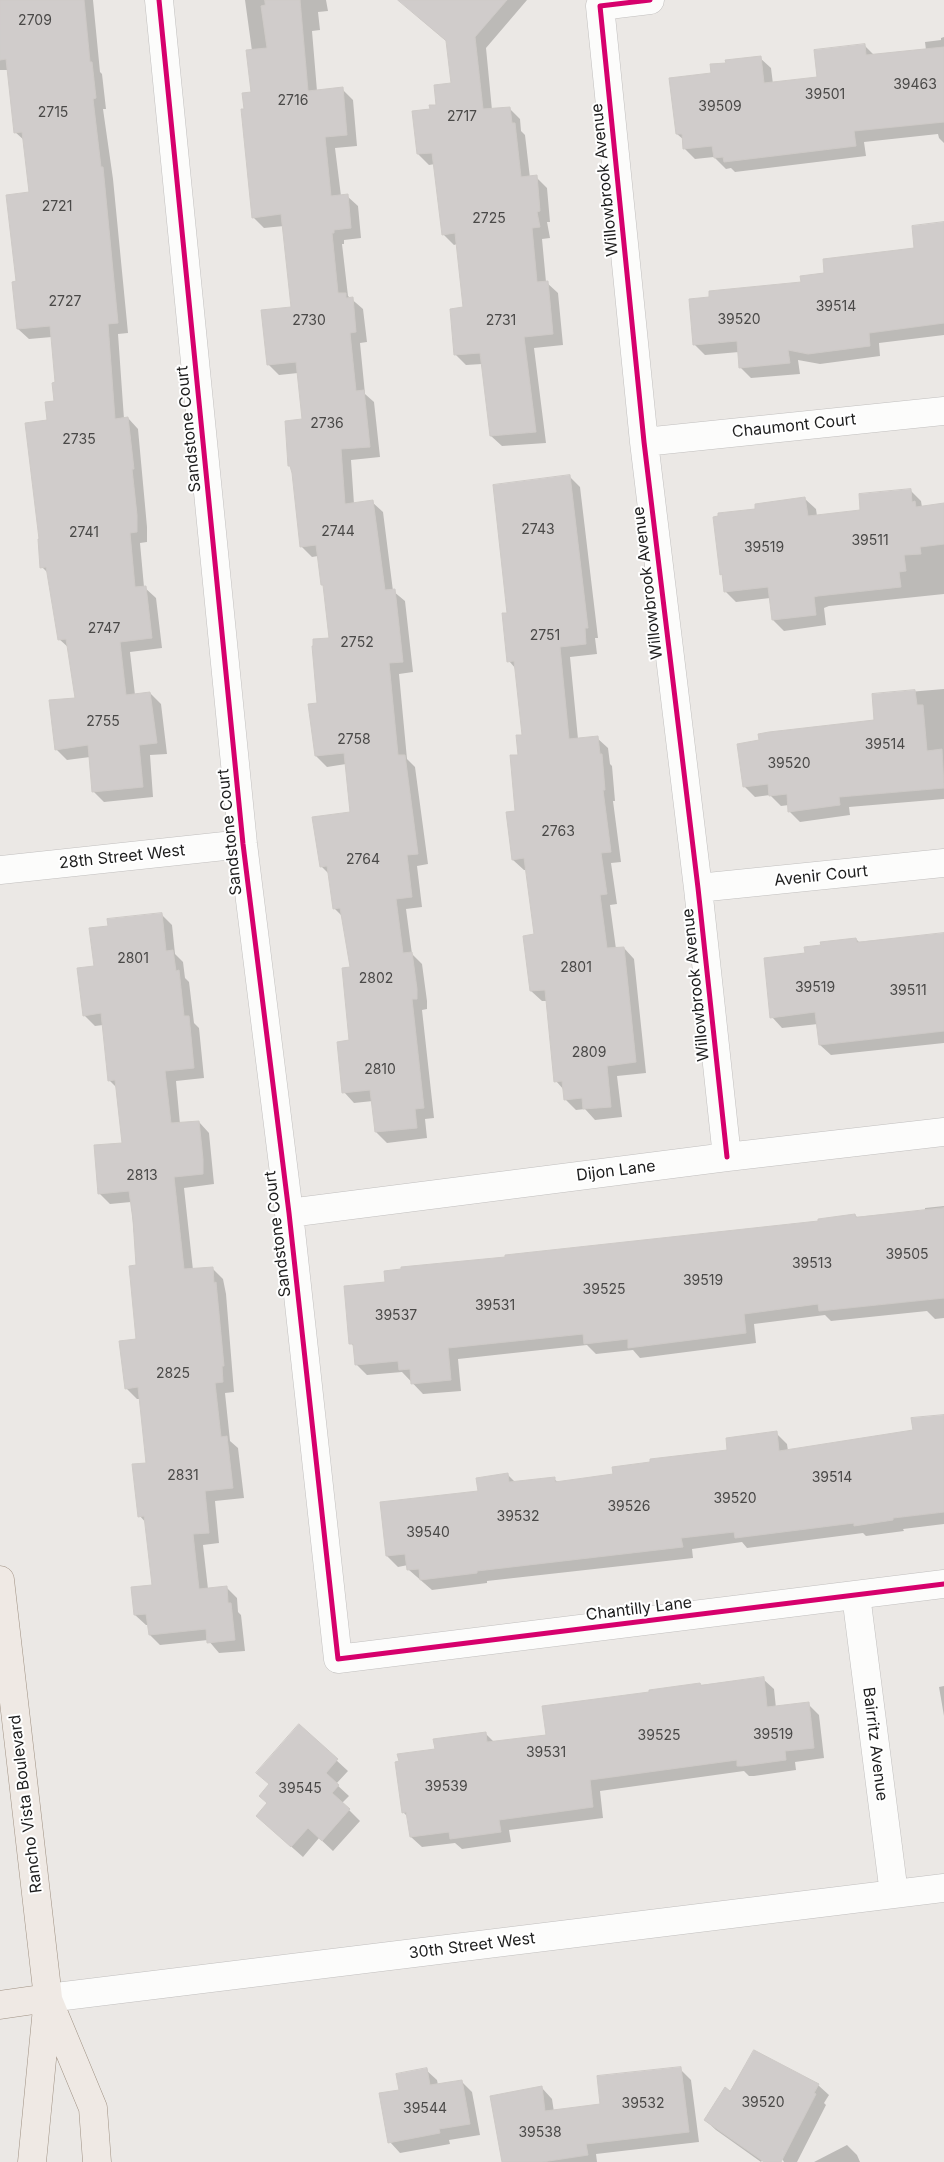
<!DOCTYPE html>
<style>
body{margin:0}
canvas{display:block;background:#ebe8e5}
</style>
<canvas width="944" height="2162"></canvas>
<script>
const c = document.querySelector('canvas').getContext('2d');
c.lineJoin = 'round';
function fill(path, color) {
  c.fillStyle = color;
  c.fill(path, 'evenodd');
}
function strokePath(path, color, width, dash) {
  c.strokeStyle = color;
  c.lineWidth = width;
  c.lineCap = dash ? 'butt' : 'round';
  c.setLineDash(dash || []);
  c.stroke(path);
}
function write(font, color, halo, rows, align = 'center') {
  c.font = font + ' Inter,sans-serif';
  c.lineWidth = 4;
  c.setLineDash([]);
  c.textBaseline = 'middle';
  c.strokeStyle = halo;
  c.fillStyle = color;
  for (const [text, x, y, turn = 0] of rows) {
    c.save();
    c.translate(x, y);
    c.rotate((+turn || 0) * Math.PI / 180);
    c.textAlign = isNaN(turn) ? turn : align;
    if (halo) c.strokeText(text, 0, 0);
    c.fillText(text, 0, 0);
    c.restore();
  }
}
const shadow = new Path2D(`
 M0,0H93L100,72L102,74L106,109H103L113,179L128,333L118,334L124,419L128,418L138,429L147,527V542L140,543L144,587L156,598L162,648L130,652L135,695L150,693L161,704L167,754L150,755L153,797L104,802L93,791L90,757L67,760L56,749L77,699L69,648L59,639L49,574L42,567L49,421L56,402V383L52,337L29,339L18,329V283L30,194L25,141L15,132L8,70H0Z
 M245,0H326L328,11L318,12L320,30L312,31L317,91L342,89L353,100L357,146L335,148L341,196H347L358,206L361,238L344,240V244H342L348,296L363,309L367,342L360,343L365,394L374,402L380,457L351,460L354,504L372,502L383,512L393,591L405,601L413,672L399,674L407,759L415,767L428,864L417,866L422,907L406,909L412,954L422,964L427,1001V1009L422,1010L434,1118L425,1119L427,1138L387,1143L376,1132L373,1101L354,1103L344,1092L351,1041V968L343,917L334,908L329,874L321,866L352,813L346,764L327,767L316,756L319,704L331,639L325,587L322,584L318,556L312,557L301,546L303,420L298,373L279,375L268,364L293,308L284,226L264,228L253,217L252,51Z
 M412,0H527L486,48L492,110L509,108L520,119L521,131L525,135L530,178L536,177L547,188L550,222H547L550,238L542,239L546,282L558,293L563,345L534,348L546,443L502,446L491,436L482,364L466,365L455,354L465,308L457,244L454,245L443,234L435,164L429,165L418,154L431,110L437,106L452,84L448,42L418,17Z
 M944,37V143L939,138L938,134L864,142L866,156L735,172L731,168L726,169L714,157L695,159L684,148V140L677,134L712,74L760,58L771,68L773,84L819,78L864,45L875,56L926,50L925,42L941,40V38Z
 M944,224V335L879,343L880,356L820,364L798,360L800,374L751,378L740,367L739,352L705,355L694,344L803,284L826,274L916,250Z
 M569,476L580,487L598,638H595L597,654L570,657L578,739L597,738L608,748L610,764L612,766L615,801H613L621,862L611,863L617,904L610,905L616,949L624,948L634,959L646,1073L617,1076L622,1117L595,1120L585,1109L576,1110L565,1099L564,1090L556,1081L547,1001H542L531,991L535,935L527,870H524L513,860L519,756L523,736L516,669L509,661V614Z
 M910,490L921,501L922,507L944,505V594L829,606L824,608L826,625L784,631L773,620L770,598L736,602L726,592L723,576L721,574L757,510L805,499L816,509L817,516L862,511Z
 M944,689V799L849,807L850,815L800,822L789,811V805L781,806L770,795L755,797L744,786L876,721L873,695Z
 M161,914L172,925L175,954L183,962L185,978L189,982L194,1023L199,1028L204,1078L176,1081L180,1124L199,1122L209,1133L214,1184L184,1188L193,1270L212,1268L223,1279L226,1294L234,1392L225,1393L230,1441L238,1448L244,1498L215,1501L219,1543L203,1545L208,1589L226,1587L237,1598L238,1612L241,1615L245,1651L219,1653L208,1640L160,1645L150,1635L149,1625H146L135,1615L153,1586L146,1523L140,1516L147,1464L140,1399H137L126,1388L137,1340V1266L131,1202L110,1204L99,1193L123,1144L117,1088L109,1080L103,1025L95,1026L84,1015L95,967L109,927Z
 M944,934V1043L831,1055L820,1045L818,1024L782,1028L772,1017L806,954L856,939L860,943Z
 M944,1206V1318L935,1319L927,1311L831,1321L825,1315L754,1324L756,1343L640,1358L633,1350L596,1354L587,1345L458,1359L461,1391L423,1394L402,1372L367,1375L356,1364L355,1348L351,1343L386,1283L506,1258L820,1222L855,1215L858,1218L925,1211V1208Z
 M944,1416V1524L903,1529L904,1531L866,1536L863,1533L747,1548L742,1542L692,1549L693,1558L487,1581V1583L432,1590L409,1570L408,1565L398,1567L387,1556L381,1504L479,1492L508,1475L516,1483L554,1479L559,1483L614,1475L729,1451L776,1433L787,1444L788,1451L914,1431Z
 M763,1679L774,1689L776,1708L808,1704L819,1715L824,1758L795,1762L796,1770L754,1776H749L744,1771L600,1791L603,1818L509,1830L511,1842L462,1849L455,1843L422,1847L411,1837L408,1817L403,1812L436,1750L485,1733L495,1743L548,1736L702,1686Z
 M944,1686V1716L939,1687Z
 M299,1726L348,1771L336,1784L349,1796L342,1803L360,1821L333,1851L319,1838L303,1857L268,1826L270,1785Z
 M680,2069L691,2080L699,2142L596,2154L597,2162H504L542,2088L552,2099L554,2112L602,2105Z
 M426,2070L437,2080L438,2085L461,2081L472,2092L480,2135L449,2140L450,2144L400,2153L390,2142L400,2091Z
 M818,2085L829,2095L824,2103L826,2105L797,2162H784L774,2144L761,2162L716,2130L705,2120L731,2093Z
 M847,2145L857,2155L860,2162H814Z`);
const building = new Path2D(`
 M0,0H84L90,62H92L96,98L93,99L101,167H103L118,323L108,324L115,419L128,417L134,469H132L137,515V532L130,533L135,587L146,586L152,638L120,642L126,695L150,692L157,743L139,745L143,787L92,792L88,745L55,750L49,700L75,698L66,639L58,640L46,567L40,568L38,539H39L25,423L47,420L45,402L54,401L52,383L55,382L50,326L17,329L12,282L16,281L6,195L29,192L22,132L14,133L6,59L0,60Z
 M265,0H300L308,91L343,87L347,135L325,137L331,196L348,194L351,228L334,230V233H332L338,293H346V298L353,297L356,332L350,333L356,391L364,390L370,447L341,449L345,504L373,500L385,590L395,589L403,662L389,663L398,755H405L418,854L407,855L412,897L396,899L403,953L412,952L417,989V999H412L424,1108L415,1109L417,1128L375,1132L370,1090L342,1093L337,1042L349,1040L342,968L350,967L340,908L333,909L327,866L320,867L312,817L350,812L344,753L315,756L308,704L317,703L312,646H313V639L329,638L323,585H321L316,545L300,547L292,473L290,466H288L285,421L302,419L296,362L267,365L261,310L291,307L281,214L252,218L241,109H244L242,93L251,92L246,50L267,48L261,6L265,5Z
 M398,0H507L475,37L483,109L510,107L512,123H515L521,177L537,175L540,211L537,212L540,227L532,228L537,282L548,281L553,334L524,337L536,432L490,436L480,353L454,355L450,309L463,307L455,233L442,235L432,153L417,154L412,111L430,109L429,105H436L434,85L451,83L446,41Z
 M865,44L866,55L944,47V122L854,131L856,146L724,162L723,157L714,158L712,146L683,149L682,134H676L669,78L711,73L710,64L726,63L725,60L761,56L764,83L817,77L814,50Z
 M944,222V323L869,333L870,346L808,354L788,350L790,363L739,368L737,341L693,345L689,299L709,297V291L801,282L800,276L824,273L823,259L914,248L912,226Z
 M570,475L588,628H585L586,644L560,647L569,739L598,736L600,754H602L605,790H603L611,852L601,853L607,894L600,895L607,948L624,947L636,1062L607,1066L611,1107L583,1109L582,1098L564,1100L562,1081L554,1082L545,990L530,991L523,936L534,934L524,858L512,860L506,812L515,811L510,755H518L516,735H522L514,661L507,662L502,613H507L493,485Z
 M911,489L912,502L915,501L916,507L944,503V544L920,547L921,554L904,555L906,571L899,572L901,587L818,596L814,597L816,615L772,620L768,587L724,592L722,574L720,575L713,517L718,516V513L755,509V504L805,497L808,516L860,510L859,494Z
 M915,690L917,705H923L927,751L942,749L944,788L839,797L840,805L788,812L787,794L769,796L768,784L743,787L737,744L759,740L758,734L769,732L874,720L872,694Z
 M162,913L166,951L173,950L176,971L179,970L184,1016H189L194,1068L165,1071L171,1123L199,1121L203,1159V1174L174,1177L184,1269L213,1267L214,1283L216,1282L224,1366H222L223,1382L215,1383L221,1437L227,1436L233,1488L205,1491L209,1533L193,1534L199,1589L227,1586L228,1603H231L235,1640L207,1643L206,1629L149,1635L146,1614L134,1615L131,1587L152,1585L144,1516L138,1517L132,1464L146,1463L138,1387L125,1389L119,1341L136,1339L129,1266L136,1265L133,1220L129,1191L98,1194L94,1145L122,1143L115,1080L108,1081L101,1013L83,1016L77,968L94,966L89,928L108,926L107,919Z
 M944,933V1031L819,1045L815,1012L770,1018L764,958L805,953L804,947L821,945L820,942L856,938L857,942Z
 M944,1208V1298L819,1311L818,1304L744,1314L746,1333L628,1348V1339L584,1344L583,1334L448,1348L451,1380L411,1384L410,1369L399,1370L398,1361L355,1365L353,1344H349L344,1286L385,1282L384,1271L401,1269V1267L505,1257V1255L818,1221V1219L855,1214L856,1217Z
 M944,1415V1512L893,1518V1520L854,1526V1523L735,1538L734,1532L681,1538L683,1547L477,1571V1573L420,1580L419,1569L407,1570L405,1554L386,1556L380,1502L478,1491L476,1478L508,1473L509,1482L555,1477V1482L613,1474L612,1467L650,1462V1459L727,1450L726,1438L777,1431L779,1451L913,1430L911,1418Z
 M764,1677L767,1707L809,1702L814,1748L785,1751L786,1760L742,1766H737V1760L590,1780L593,1807L499,1820L501,1832L450,1839L449,1832L410,1837L406,1812L402,1813L395,1762L399,1761L397,1754L435,1749L433,1739L486,1732L487,1742L546,1735L542,1706L649,1692V1690L700,1683L701,1685Z
 M299,1724L338,1759L326,1773L339,1785L332,1793L350,1809L322,1841L308,1828L291,1847L256,1816L267,1803L259,1796L269,1784L256,1773Z
 M754,2050L819,2084L814,2093L816,2094L781,2162H764L704,2120L725,2087L730,2091Z
 M681,2067L689,2132L586,2144L588,2155L542,2162H502L490,2096L542,2086L545,2111L600,2104L597,2076Z
 M427,2068L430,2085L462,2080L470,2124L439,2129L440,2133L388,2143L379,2093L399,2090L396,2074Z`);
const minor = new Path2D(`
 M159,0L243,844L289,1213L338,1659L944,1584
 M650,0L600,6L644,442L698,888L727,1157
 M644,442L944,411
 M0,870L243,844
 M698,888L944,863
 M289,1213L727,1157L944,1132
 M856,1595L894,1894
 M48,1998L944,1888`);
const major = new Path2D(`
 M0,1580L48,1998L32,2162
 M49,2002L93,2108L97,2162
 M0,2005L48,1998`);
const cycleway = new Path2D(`
 M159,0L243,844L289,1213L338,1659L944,1584
 M650,0L600,6L644,442L698,888L727,1157`);
const numberNames = [
 ["2709",35,21],
 ["39463",915,85],
 ["39501",825,95],
 ["2716",293,101],
 ["39509",720,107],
 ["2715",53,113],
 ["2717",462,117],
 ["2721",57,207],
 ["2725",489,219],
 ["2727",65,302],
 ["39514",836,307],
 ["39520",739,320],
 ["2730",309,321],
 ["2731",501,321],
 ["2736",327,424],
 ["2735",79,440],
 ["2743",538,530],
 ["2744",338,532],
 ["2741",84,533],
 ["39511",870,541],
 ["39519",764,548],
 ["2747",104,629],
 ["2751",545,636],
 ["2752",357,643],
 ["2755",103,722],
 ["2758",354,740],
 ["39514",885,745],
 ["39520",789,764],
 ["2763",558,832],
 ["2764",363,860],
 ["2801",133,959],
 ["2801",576,968],
 ["2802",376,979],
 ["39519",815,988],
 ["39511",908,991],
 ["2809",589,1053],
 ["2810",380,1070],
 ["2813",142,1176],
 ["39505",907,1255],
 ["39513",812,1264],
 ["39519",703,1281],
 ["39525",604,1290],
 ["39531",495,1306],
 ["39537",396,1316],
 ["2825",173,1374],
 ["2831",183,1476],
 ["39514",832,1478],
 ["39520",735,1499],
 ["39526",629,1507],
 ["39532",518,1517],
 ["39540",428,1533],
 ["39519",773,1735],
 ["39525",659,1736],
 ["39531",546,1753],
 ["39539",446,1787],
 ["39545",300,1789],
 ["39520",763,2103],
 ["39532",643,2104],
 ["39544",425,2109],
 ["39538",540,2133]
];
const streetNames = [
 ["Willowbrook Avenue",605,180,-96],
 ["Chaumont Court",794,426,-6],
 ["Sandstone Court",189,429,-96],
 ["Willowbrook Avenue",648,583,-97],
 ["Sandstone Court",230,832,-96],
 ["28th Street West",122,857,-6],
 ["Avenir Court",821,876,-6],
 ["Willowbrook Avenue",696,985,-96],
 ["Dijon Lane",616,1171,-7],
 ["Sandstone Court",278,1234,-97],
 ["Chantilly Lane",639,1609,-7],
 ["Bairritz Avenue",875,1744,83],
 ["Rancho Vista Boulevard",26,1804,-97],
 ["30th Street West",472,1946,-7]
];
fill(shadow, '#0003');
fill(building, '#d0cccb');
strokePath(building, '#cecac7', 1);
strokePath(minor, '#c1bfbe', 29);
strokePath(major, '#a09284', 29);
strokePath(minor, '#fcfcfb', 28);
strokePath(major, '#efe9e4', 28);
strokePath(cycleway, '#d6006c', 5);
write('14px', '#4a4948', null, numberNames);
write('16px', '#1d1d1d', '#fff', streetNames);
</script>
